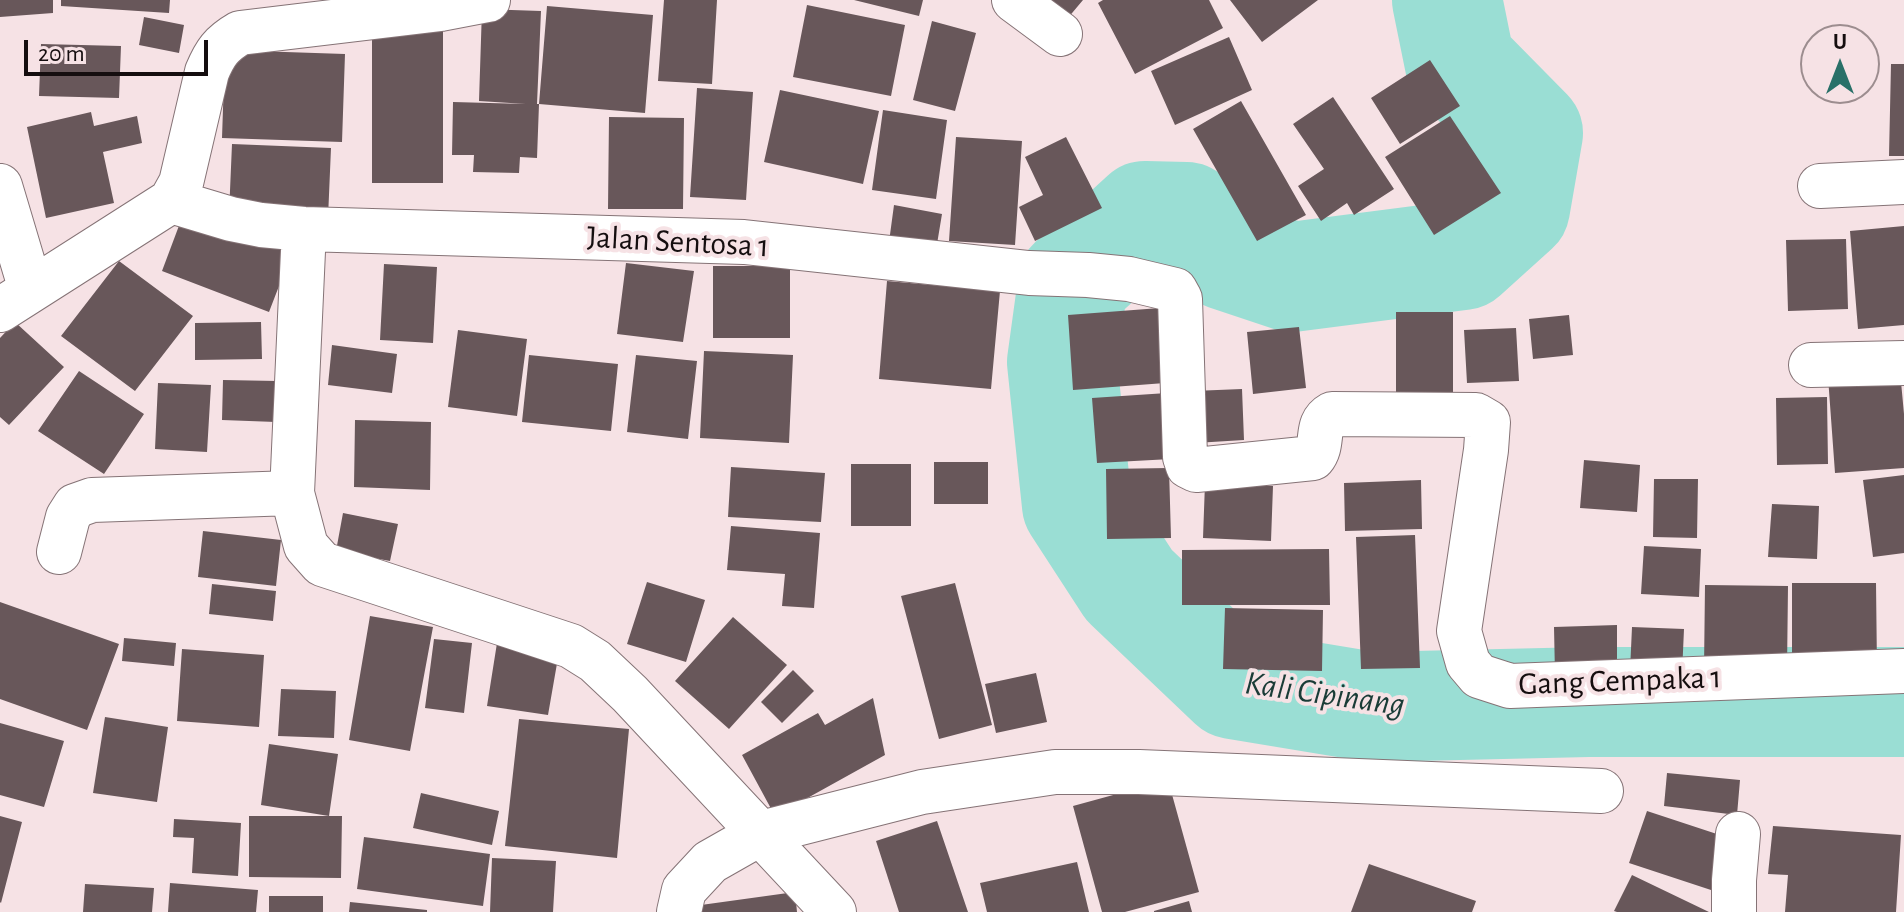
<!DOCTYPE html>
<style>
body{margin:0}
#map{position:relative;width:1904px;height:912px;overflow:hidden;background:#f6e2e5;font-family:"Alegreya Sans",sans-serif}
canvas{display:block}
.north{position:absolute;left:1800px;top:24px;width:80px;height:80px;box-sizing:border-box;background:#f6e2e5;border:2px solid #9c8d8f;border-radius:50%;rotate:0deg;font-size:22px;font-weight:700;line-height:32px;text-align:center;color:#150e0f}
.north::after{content:'';display:block;margin:auto;width:28px;height:36px;background:#297068;clip-path:polygon(50% 0,100% 100%,50% 72%,0 100%)}
.scale{position:absolute;left:24px;top:40px;width:184px;height:36px;box-sizing:border-box;border:4px solid #150e0f;border-top:0;padding-left:10px;font-size:24px;line-height:28px;white-space:nowrap;color:#150e0f;-webkit-text-stroke:6px #f6e2e5;paint-order:stroke}
</style>
<div id="map">
<canvas width="1904" height="912"></canvas>
<div class="north">U</div>
<div class="scale">20 m</div>
</div>
<script>
const c = document.querySelector('canvas').getContext('2d');
c.lineJoin = 'round';
function strokePath(path, color, width, dash) {
  c.strokeStyle = color;
  c.lineWidth = width;
  c.lineCap = dash ? 'butt' : 'round';
  c.setLineDash(dash || []);
  c.stroke(path);
}
function fill(path, color) {
  c.fillStyle = color;
  c.fill(path, 'evenodd');
}
function write(font, color, halo, rows, align = 'center') {
  c.font = font + ' "Alegreya Sans",sans-serif';
  c.lineWidth = 8;
  c.setLineDash([]);
  c.textBaseline = 'middle';
  c.strokeStyle = halo;
  c.fillStyle = color;
  for (const [text, x, y, turn = 0] of rows) {
    c.save();
    c.translate(x, y);
    c.rotate((+turn || 0) * Math.PI / 180);
    c.textAlign = isNaN(turn) ? turn : align;
    if (halo) c.strokeText(text, 0, 0);
    c.fillText(text, 0, 0);
    c.restore();
  }
}
const river = new Path2D(`
 M1447,0L1460,64L1528,133L1515,208L1463,255L1292,277L1226,255L1186,217L1145,216L1073,282L1062,362L1077,505L1129,585L1233,684L1372,707L1588,702H1904`);
const building = new Path2D(`
 M0,0H53V13L0,17Z
 M61,0H170L169,13L61,6Z
 M664,0H717L712,84L658,81Z
 M854,0H923L919,16Z
 M1030,0H1083L1062,25Z
 M1103,0H1209L1223,28L1135,74L1098,3Z
 M1230,0H1318L1262,42Z
 M807,5L905,25L891,96L793,77Z
 M547,6L653,15L645,113L539,104Z
 M482,9L541,11L537,104H539L537,158L520,157L519,173L473,172L474,155H452L453,102L526,104L479,101Z
 M144,17L184,25L179,53L139,45Z
 M932,21L976,33L955,111L913,100Z
 M372,25H443V183H372Z
 M1229,37L1252,90L1175,125L1151,71Z
 M41,44L121,46L119,98L39,96Z
 M225,50L345,54L342,142L222,138Z
 M1430,60L1460,106L1400,144L1371,98Z
 M1891,64H1904V156H1889Z
 M697,88L753,92L746,200L690,197Z
 M780,90L879,111L863,184L764,162Z
 M1333,97L1394,189L1354,215L1347,203L1321,221L1298,186L1324,169L1293,124Z
 M1241,101L1306,215L1257,241L1193,129Z
 M883,110L947,120L936,199L872,190Z
 M91,112L94,126L137,116L142,143L103,152L114,203L46,218L27,127Z
 M1450,116L1501,193L1434,235L1385,157Z
 M609,117L684,118L683,209H608Z
 M956,137L1022,141L1015,245L949,241Z
 M1066,137L1102,208L1035,241L1019,207L1043,195L1025,157Z
 M232,144L331,148L328,218L229,214Z
 M894,205L942,214L936,250L889,242Z
 M186,207L294,247L269,312L162,271Z
 M1904,226V325L1858,329L1850,231Z
 M1846,239L1848,309L1788,311L1786,240Z
 M119,261L193,316L135,391L61,336Z
 M626,263L694,271L683,342L617,334Z
 M384,264L437,267L433,343L380,340Z
 M713,266H790V338H713Z
 M887,281L1000,291L991,389L879,379Z
 M1173,307L1178,382L1073,390L1068,315Z
 M1396,312H1453V403H1396Z
 M1569,315L1573,355L1533,359L1529,319Z
 M15,322L64,367L9,425L0,417V338Z
 M261,322L262,359L195,360V323Z
 M1299,327L1306,388L1253,394L1247,332Z
 M1516,328L1519,381L1467,383L1464,330Z
 M458,330L527,339L517,416L448,407Z
 M332,345L397,354L392,393L328,385Z
 M704,351L793,355L789,443L700,438Z
 M529,355L618,364L611,431L522,422Z
 M636,355L697,361L688,439L627,432Z
 M79,371L144,414L104,474L38,431Z
 M1900,371L1904,414V468L1835,473L1828,377Z
 M223,380L277,381L276,422L222,420Z
 M158,383L211,385L207,452L155,449Z
 M1242,389L1244,440L1195,443L1193,391Z
 M1167,393L1171,459L1097,463L1092,398Z
 M1827,397L1828,464L1777,465L1776,398Z
 M355,420L431,422L430,490L354,487Z
 M1584,460L1640,465L1637,512L1580,508Z
 M934,462H988V504H934Z
 M851,464H911V526H851Z
 M731,467L825,473L821,522L728,517Z
 M1169,468L1171,538L1107,539L1106,469Z
 M1904,475V553L1873,557L1863,480Z
 M1654,479H1698L1697,538L1653,537Z
 M1421,480L1422,529L1345,531L1344,483Z
 M1205,483L1273,486L1271,541L1203,538Z
 M1772,504L1819,506L1817,559L1768,557Z
 M343,513L398,524L390,561L336,551Z
 M731,526L820,533L814,608L782,606L785,574L727,570Z
 M203,531L281,540L276,586L198,577Z
 M1415,535L1420,668L1361,669L1356,537Z
 M1644,546L1701,549L1699,597L1641,594Z
 M1329,549L1330,605H1182V550Z
 M647,582L705,600L686,662L627,644Z
 M955,583L992,725L939,739L901,596Z
 M1792,583H1876L1877,669H1792Z
 M212,584L276,591L273,621L209,614Z
 M1705,585L1788,586L1787,670L1704,669Z
 M0,602L119,644L87,730L0,699Z
 M1225,608L1323,610L1322,671L1223,669Z
 M370,616L433,627L410,751L349,740Z
 M733,617L787,665L729,729L675,681Z
 M1617,625V674L1555,675L1554,627Z
 M1632,627L1684,629L1682,674L1630,671Z
 M124,638L176,643L174,666L122,661Z
 M434,639L472,643L464,713L425,708Z
 M497,643L559,652L548,715L487,706Z
 M182,649L264,655L259,727L177,721Z
 M793,670L814,691L782,723L761,702Z
 M1036,673L1047,722L996,733L985,684Z
 M281,689L336,691L334,738L278,736Z
 M873,698L885,755L775,816L742,755L818,713L825,725Z
 M105,717L168,727L157,802L93,793Z
 M519,719L629,729L617,858L505,846Z
 M0,723L64,741L44,807L0,795Z
 M269,744L338,754L329,816H342L341,878L249,877V816H329L261,805Z
 M1667,773L1740,780L1737,815L1664,806Z
 M1168,780L1199,892L1125,912H1102L1073,806Z
 M421,793L499,811L492,845L413,828Z
 M1647,811L1729,838L1711,890L1629,863Z
 M0,816L22,822L1,903L0,902Z
 M174,819L241,823L238,876L192,873L194,838L173,837Z
 M937,821L968,912H899L876,841Z
 M1773,826L1901,835L1896,912H1785L1788,875L1768,874Z
 M364,837L490,854L483,906L357,889Z
 M492,858L556,861L553,912H490Z
 M1077,862L1089,912H987L980,883Z
 M1369,864L1476,901L1472,912H1351Z
 M1632,875L1709,912H1617L1614,911Z
 M170,883L258,890L256,912H168Z
 M85,884L154,888L152,912H83Z
 M795,892L797,912H702L701,905Z
 M269,896H323V912H269Z
 M1189,901L1192,912H1154V911Z
 M350,902L427,910V912H349Z`);
const minor = new Path2D(`
 M1014,0L1060,34
 M0,186L31,290
 M1820,186L1904,182
 M171,201L231,219L261,225L304,229L744,242L1029,273L1088,275L1129,279L1175,290L1180,299L1185,457L1188,466L1196,470L1313,458C1325,444 1314,424 1332,414L1476,415L1488,422L1486,450L1459,631L1468,663L1479,676L1510,686L1904,671
 M304,229L292,493L306,546L322,564L571,646L595,661L630,694L834,912
 M0,310L171,201L181,183L207,72C215,53 221,44 240,33L441,9L488,0
 M1811,365L1904,363
 M59,552L68,517L75,506L92,500L292,493
 M679,912L684,890L710,862L761,833L922,792L1055,772H1139L1601,791
 M1734,912V880L1738,834`);
const streetNames = [
 ["Jalan Sentosa 1",678,242,3],
 ["Gang Cempaka 1",1620,681,-2]
];
const waterNames = [
 ["Kali Cipinang",1325,694,8]
];
strokePath(river, '#9aded4', 110);
fill(building, '#68575a');
strokePath(minor, '#857376', 46);
strokePath(minor, '#fff', 44);
write('32px', '#150e0f', '#f6e2e5', streetNames);
write('italic 34px', '#1a3c37', '#f6e2e5', waterNames);
</script>
